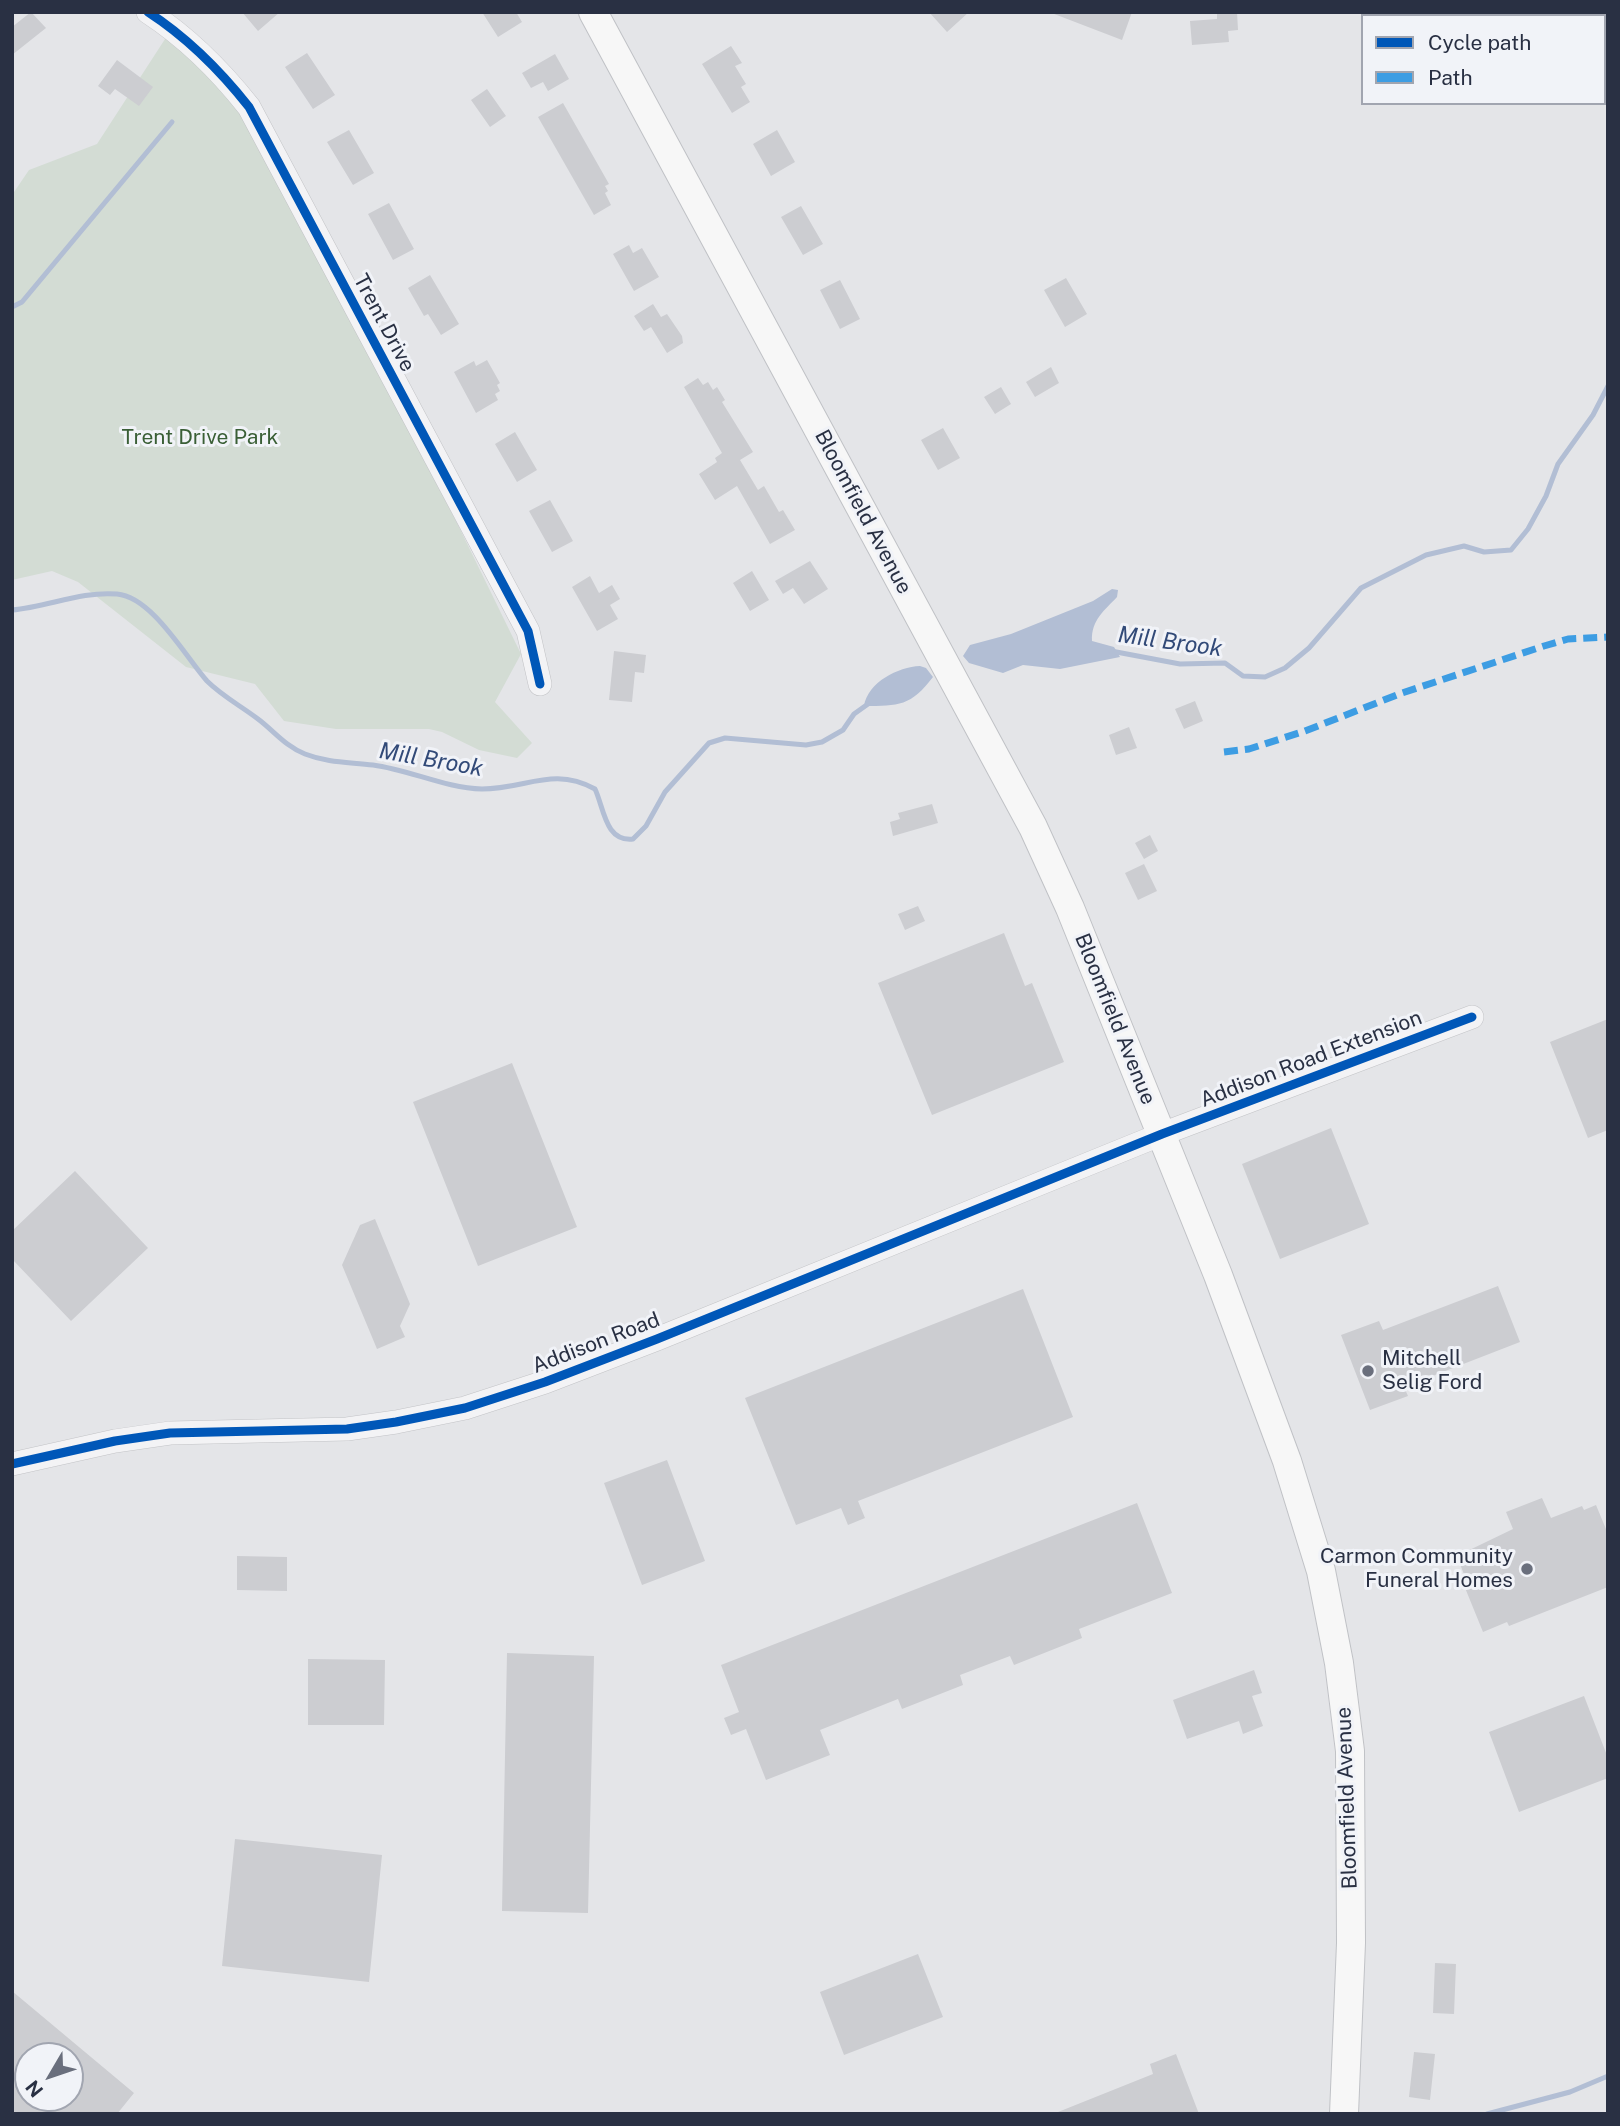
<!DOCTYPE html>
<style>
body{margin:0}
#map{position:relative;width:1620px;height:2126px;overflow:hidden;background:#e4e5e8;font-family:"Public Sans",sans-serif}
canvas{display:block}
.frame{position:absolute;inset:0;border:14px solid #293043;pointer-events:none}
.legend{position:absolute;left:1361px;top:14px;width:245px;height:91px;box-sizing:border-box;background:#f1f3f8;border:2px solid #a1a5b0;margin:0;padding:9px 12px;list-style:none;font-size:21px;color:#293043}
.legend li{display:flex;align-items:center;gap:14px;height:35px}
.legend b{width:35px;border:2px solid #a1a5b0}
.north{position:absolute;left:14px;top:2042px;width:70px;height:70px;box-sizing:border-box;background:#f1f3f8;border:2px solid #a1a5b0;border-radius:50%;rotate:231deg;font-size:19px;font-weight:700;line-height:28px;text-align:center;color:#293043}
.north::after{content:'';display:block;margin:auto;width:24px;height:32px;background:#6a6f7d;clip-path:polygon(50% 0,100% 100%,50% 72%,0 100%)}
</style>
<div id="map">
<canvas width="1620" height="2126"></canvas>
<div class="frame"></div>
<ul class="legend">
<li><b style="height:9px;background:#0057b8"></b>Cycle path</li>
<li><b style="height:9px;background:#3d9de3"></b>Path</li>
</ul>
<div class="north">N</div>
</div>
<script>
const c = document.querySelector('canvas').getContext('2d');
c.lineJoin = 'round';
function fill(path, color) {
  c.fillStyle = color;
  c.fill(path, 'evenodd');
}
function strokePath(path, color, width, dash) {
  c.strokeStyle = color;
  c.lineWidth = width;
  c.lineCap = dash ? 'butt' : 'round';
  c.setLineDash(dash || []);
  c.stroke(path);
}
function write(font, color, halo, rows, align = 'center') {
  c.font = font + ' "Public Sans",sans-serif';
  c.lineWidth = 6;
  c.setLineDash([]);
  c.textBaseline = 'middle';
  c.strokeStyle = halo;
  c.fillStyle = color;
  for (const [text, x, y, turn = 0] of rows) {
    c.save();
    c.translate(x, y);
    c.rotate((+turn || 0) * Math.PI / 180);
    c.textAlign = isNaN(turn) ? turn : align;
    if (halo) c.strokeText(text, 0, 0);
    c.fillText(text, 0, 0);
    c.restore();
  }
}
const green = new Path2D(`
 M167,36L237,103L456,521L521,654L495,702L532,743L517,758L479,750L442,732L429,729H336L284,721L255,684L186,667L78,582L52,571L12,580V195L29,170L97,144Z`);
const water = new Path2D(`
 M1112,589L1118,590L1117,597C1105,610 1091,620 1092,641L1114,647L1120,657L1060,669L1023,665L1003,673L969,663L963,656L970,645L1011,634L1093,601Z
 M920,666L926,668L933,677C911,706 899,706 864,706C868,682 898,667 920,666Z`);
const stream = new Path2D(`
 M12,307L22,302L172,122
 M12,610C48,607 80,591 117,594C152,597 185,656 207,681C222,696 241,706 258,719C274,731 285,746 305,754C328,763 349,762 373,765C410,770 445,788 482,789C526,789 553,766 595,789C604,808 605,842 633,839L646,826L665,792L709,743L725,738L806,745L822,742L843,730L854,714L868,704
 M1111,651L1180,664L1225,663L1243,676L1265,677L1285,668L1309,648L1361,588L1426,555L1464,546L1484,552L1511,550L1528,529L1546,496L1558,464L1593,415L1608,386
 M1487,2114L1570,2092L1608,2076`);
const building = new Path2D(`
 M31,12L46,28L12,55V27Z
 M242,12H280L258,31Z
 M482,12H516L522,22L498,37Z
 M929,12H969L947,32Z
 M1049,12H1132L1122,40Z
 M1225,12H1237L1238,30L1228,31L1229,42L1192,45L1190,21L1217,19V13Z
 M731,46L742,63L735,66L746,84L741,87L750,102L732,113L702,64Z
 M307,53L335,95L313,109L285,67Z
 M555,54L569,79L548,91L543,82L531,88L522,73Z
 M117,60L153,87L139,106L115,89L110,95L98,86Z
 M487,89L506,116L490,127L471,100Z
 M563,103L609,184L605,186L608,191L605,193L611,205L594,215L538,117Z
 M349,130L374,173L353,185L327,142Z
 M777,130L795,162L771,176L753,144Z
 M389,203L414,249L393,260L368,214Z
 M801,206L823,244L803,255L781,217Z
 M629,245L633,253L642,248L659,277L634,291L613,254Z
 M430,275L459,324L441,335L428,314L424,316L408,288Z
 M1066,278L1087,314L1065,327L1044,290Z
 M840,280L860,319L840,329L820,290Z
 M653,304L661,317L667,314L682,336L683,343L667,353L651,327L644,331L634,316Z
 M487,360L500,383L497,385L500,391L495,394L498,400L476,413L454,372L474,361L476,366Z
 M1051,367L1059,383L1035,397L1026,382Z
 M698,378L703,385L708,382L713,390L717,387L725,400L722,402L753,452L740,460L758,490L764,486L779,512L783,510L795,530L770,544L737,486L715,500L699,474L717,462L715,458L722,453L684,387Z
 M1001,387L1011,404L995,414L984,397Z
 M943,428L960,458L938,470L921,440Z
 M515,432L537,470L517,482L495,444Z
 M550,500L573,541L552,552L529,511Z
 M810,561L828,589L804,604L793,588L783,594L775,581Z
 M752,571L769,600L750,611L733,583Z
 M590,576L599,593L612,585L620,599L610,605L618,619L597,631L572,587Z
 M614,651L646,655L644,673L635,672L632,702L609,700Z
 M1195,701L1203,721L1184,729L1175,709Z
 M1129,727L1137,748L1116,755L1109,735Z
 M932,804L938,823L893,836L890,822L900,819L898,813Z
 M1150,835L1158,851L1144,859L1135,843Z
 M1144,864L1157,891L1138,900L1125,873Z
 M918,906L925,921L905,930L898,914Z
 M1004,933L1025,986L1032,983L1064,1062L932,1115L878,983Z
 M1608,1019V1130L1588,1138L1550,1042Z
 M512,1063L577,1227L478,1266L413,1102Z
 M1331,1128L1369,1224L1280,1259L1242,1164Z
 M75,1171L148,1248L71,1321L12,1259V1231Z
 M375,1219L410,1304L400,1326L405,1337L377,1349L342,1265L360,1225Z
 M1498,1286L1520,1342L1404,1387L1408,1396L1370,1410L1341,1335L1379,1321L1383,1330Z
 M1023,1289L1073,1417L858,1501L865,1518L848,1525L841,1508L796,1525L745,1398Z
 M667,1460L705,1561L642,1585L604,1483Z
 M1542,1498L1551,1518L1582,1506L1584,1510L1596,1505L1608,1534V1587L1509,1626L1507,1622L1483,1632L1461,1578L1465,1577L1457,1556L1513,1529L1506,1512Z
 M1137,1503L1172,1593L1079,1629L1082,1638L1014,1665L1010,1656L960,1675L963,1685L902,1709L898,1699L820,1730L830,1755L766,1780L746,1729L731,1735L724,1718L739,1712L721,1665Z
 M237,1556L287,1557V1591L237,1590Z
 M507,1653L594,1656L588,1913L502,1911Z
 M308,1659L385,1660L384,1725H308Z
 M1254,1670L1262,1693L1252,1696L1263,1726L1243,1734L1239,1721L1187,1739L1173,1700Z
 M1584,1696L1608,1758V1778L1519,1812L1489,1732Z
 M235,1839L382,1855L369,1982L222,1966Z
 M918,1954L943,2017L844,2055L820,1992Z
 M1435,1963L1456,1964L1454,2014L1433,2013Z
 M12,1991L134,2093L117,2114H12ZM28,2056H70V2098H28Z
 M1414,2052L1435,2054L1430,2100L1409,2097Z
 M1176,2054L1199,2114H1053L1153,2074L1150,2064Z`);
const minor = new Path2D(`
 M148,12C188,38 219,69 249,107L528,631L540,684
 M12,1464L115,1441L170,1433L347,1429L396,1422L465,1408L545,1382L657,1339L1162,1134L1472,1017`);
const major = new Path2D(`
 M593,12L1033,827L1070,908L1218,1275L1287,1461L1321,1571L1339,1663L1350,1751L1351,1943L1344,2114`);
const quiet = new Path2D(`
 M1224,752L1249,749L1305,731L1402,693L1544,646L1568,639L1608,637`);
const cycleway = new Path2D(`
 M148,12C188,38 219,69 249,107L528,631L540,684
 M12,1464L115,1441L170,1433L347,1429L396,1422L465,1408L545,1382L657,1339L1162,1134L1472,1017`);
const markers = [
 [1368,1371,7,"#6a6f7d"],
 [1527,1569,7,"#6a6f7d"]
];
const streetNames = [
 ["Trent Drive",384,323,62],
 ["Bloomfield Avenue",863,512,62],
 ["Bloomfield Avenue",1115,1019,68],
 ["Addison Road Extension",1311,1059,-21],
 ["Addison Road",596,1343,-21],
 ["Bloomfield Avenue",1347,1798,-92]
];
const parkNames = [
 ["Trent Drive Park",200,438]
];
const poiNames = [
 ["Mitchell",1382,1359],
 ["Selig Ford",1382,1383],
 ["Carmon Community",1513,1557,"right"],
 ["Funeral Homes",1513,1581,"right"]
];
const waterNames = [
 ["Mill Brook",1170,642,8],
 ["Mill Brook",431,760,10]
];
fill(green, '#d3dcd4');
fill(water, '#b2bed4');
strokePath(stream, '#b2bed4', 5);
fill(building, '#cccdd1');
strokePath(minor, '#c2c3c6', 24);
strokePath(major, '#c0c2c6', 30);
strokePath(minor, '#f3f3f5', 23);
strokePath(major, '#f7f7f7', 28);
strokePath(quiet, '#3d9de3', 7, [14, 7]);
strokePath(cycleway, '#0057b8', 9);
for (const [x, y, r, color] of markers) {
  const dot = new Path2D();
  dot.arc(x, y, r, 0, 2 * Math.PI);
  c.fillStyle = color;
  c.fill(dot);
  strokePath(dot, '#f1f3f8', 2.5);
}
write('21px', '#293043', '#f1f3f8', streetNames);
write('21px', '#3a5f36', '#f1f3f8', parkNames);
write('21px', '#293043', '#f1f3f8', poiNames, 'left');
write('italic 23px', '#324a78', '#f1f3f8', waterNames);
</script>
